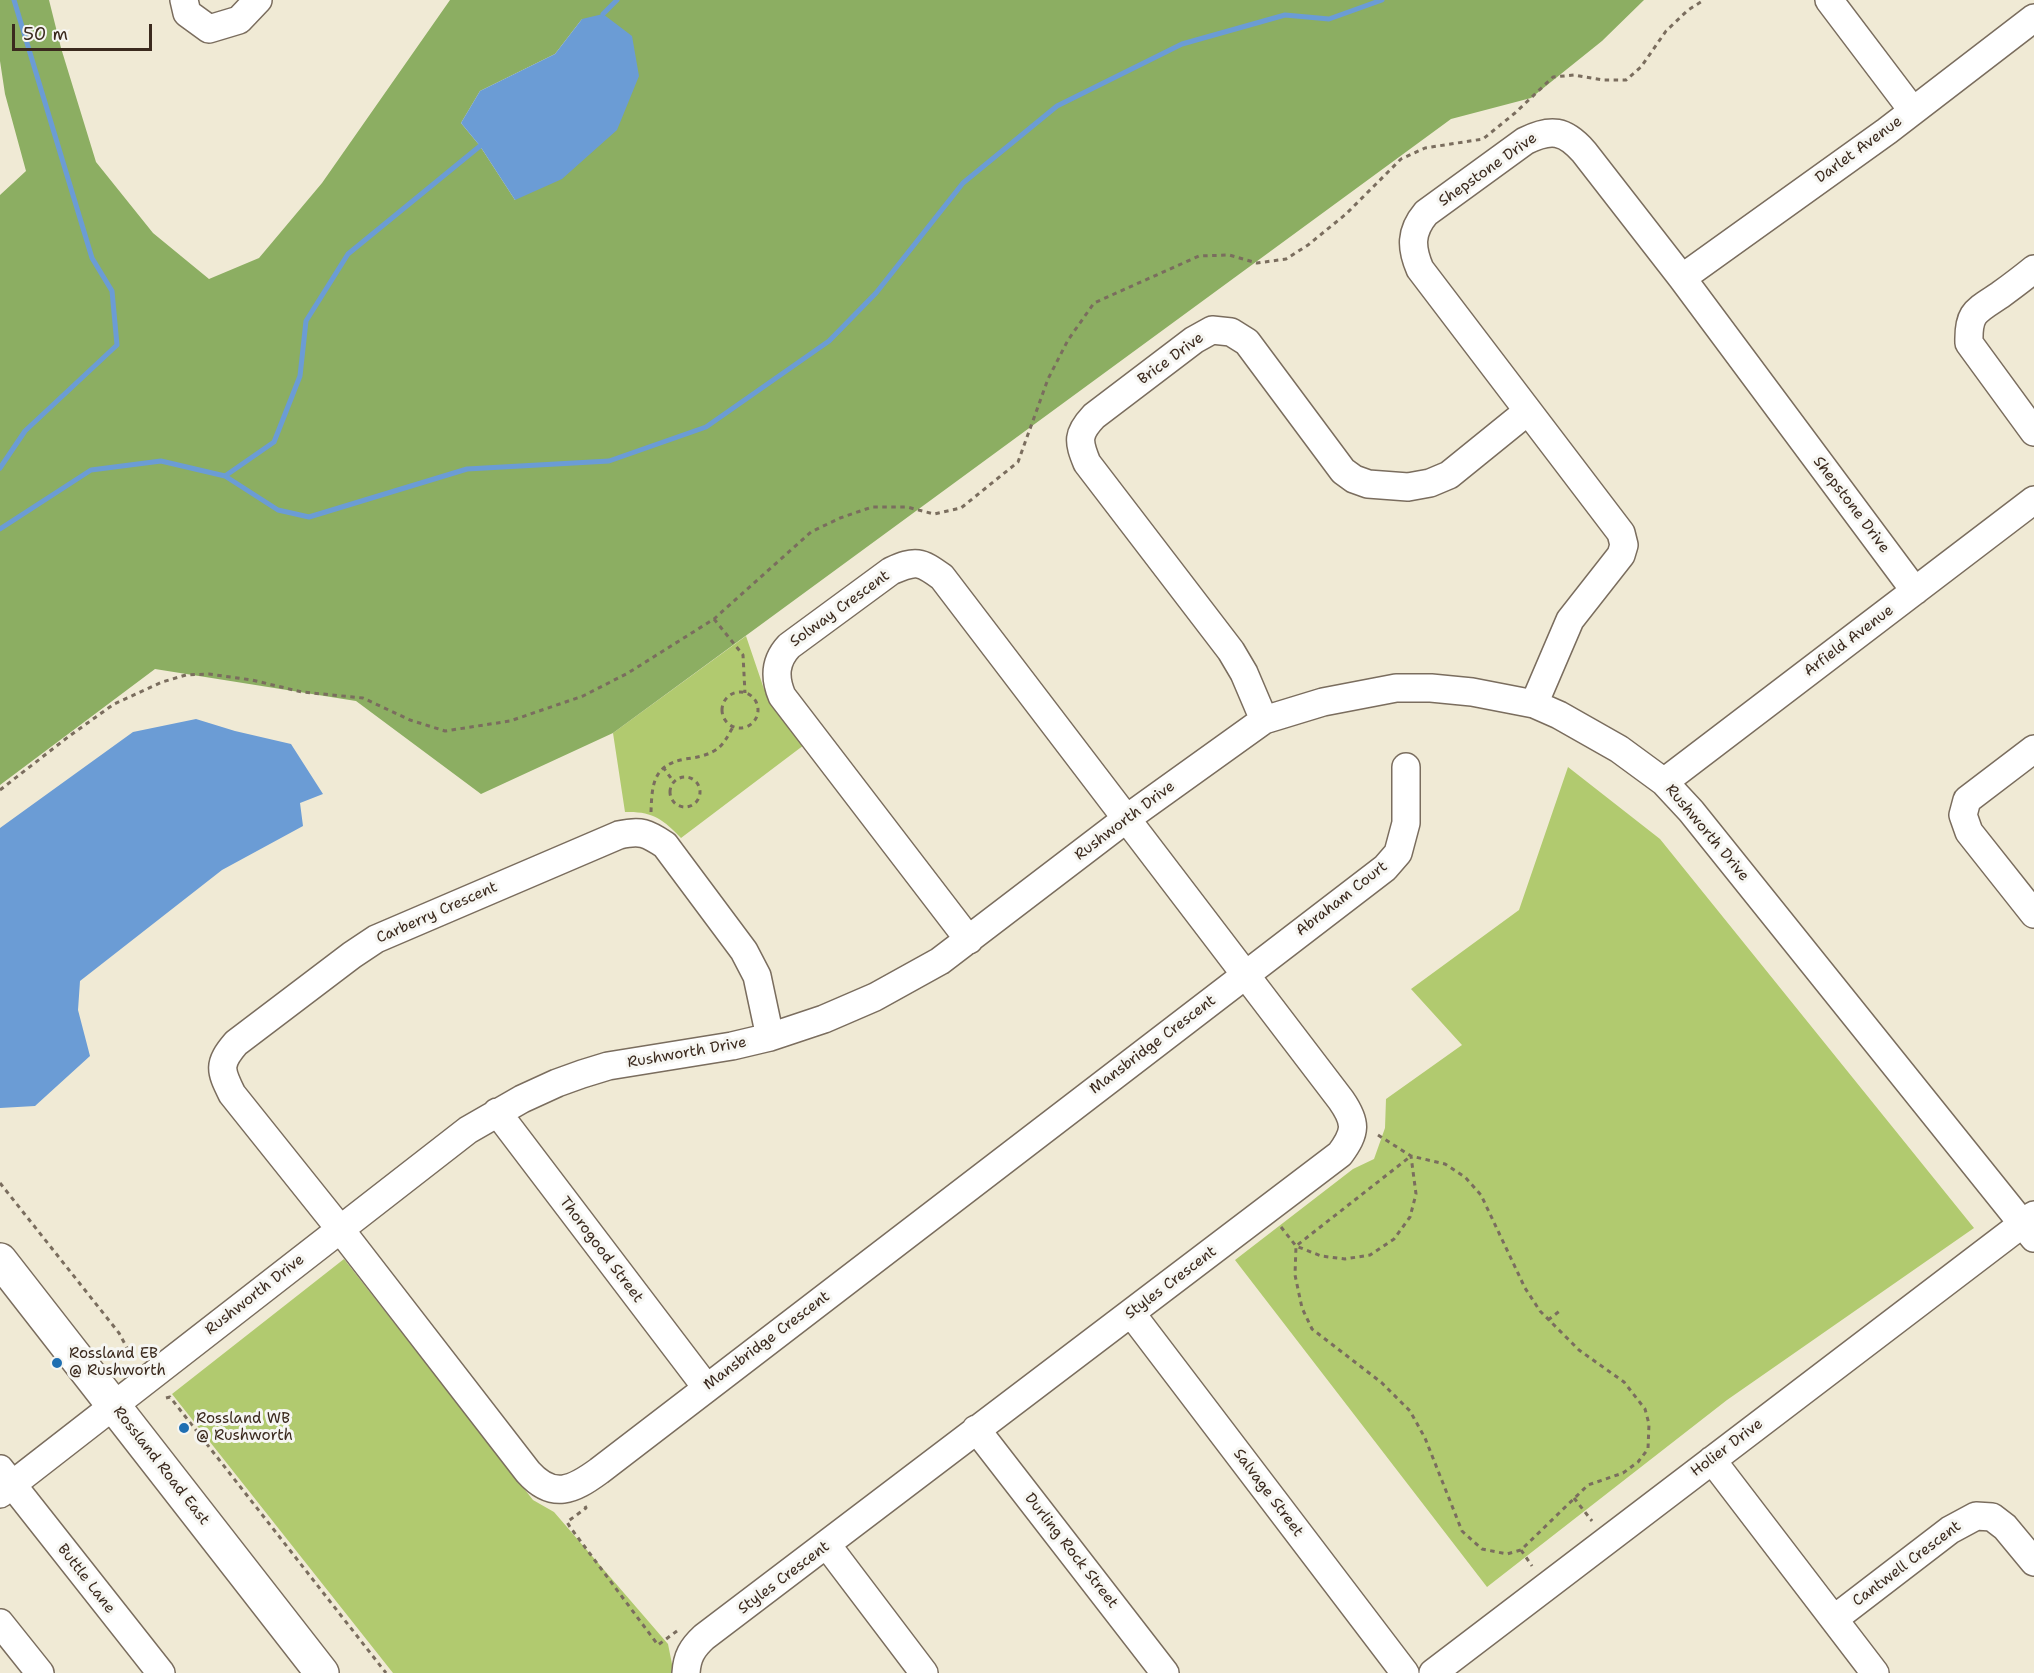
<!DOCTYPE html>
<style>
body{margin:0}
#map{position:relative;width:2034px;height:1673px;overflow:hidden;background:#f0ead5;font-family:"Shantell Sans",sans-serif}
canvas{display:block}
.scale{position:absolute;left:12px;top:24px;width:140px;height:27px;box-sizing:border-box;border:3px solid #3b2a1e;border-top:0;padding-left:8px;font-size:18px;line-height:21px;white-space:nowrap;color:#3b2a1e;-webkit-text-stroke:4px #f6f6f2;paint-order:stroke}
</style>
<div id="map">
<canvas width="2034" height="1673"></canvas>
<div class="scale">50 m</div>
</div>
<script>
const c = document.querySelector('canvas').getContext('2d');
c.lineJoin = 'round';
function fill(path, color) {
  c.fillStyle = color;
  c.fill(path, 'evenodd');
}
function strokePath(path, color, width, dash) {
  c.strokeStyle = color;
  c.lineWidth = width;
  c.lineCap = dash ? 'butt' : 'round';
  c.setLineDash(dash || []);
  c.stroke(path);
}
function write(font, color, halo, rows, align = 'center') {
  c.font = font + ' "Shantell Sans",sans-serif';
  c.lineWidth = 6;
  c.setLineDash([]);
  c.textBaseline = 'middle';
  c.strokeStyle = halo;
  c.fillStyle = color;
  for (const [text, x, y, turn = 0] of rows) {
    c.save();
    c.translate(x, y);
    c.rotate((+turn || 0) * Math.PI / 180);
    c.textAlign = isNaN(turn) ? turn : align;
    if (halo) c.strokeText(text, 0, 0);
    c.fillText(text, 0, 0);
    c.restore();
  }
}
const green = new Path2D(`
 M746,636L764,689L804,745L681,838C663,819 652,811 625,812L613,733Z
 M1568,767L1660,839L1974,1228L1727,1400L1487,1587L1235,1260L1353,1169L1374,1159L1385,1128L1386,1099L1462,1045L1411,989L1519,910Z
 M344,1259L533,1500L554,1512L668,1644L672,1664L678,1673H393L172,1394Z`);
const forest = new Path2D(`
 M0,0H49L61,48L96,162L153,233L209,279L259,258L322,183L450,0H1644L1602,41L1531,98L1451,119L613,733L481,794L356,701L155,669L0,785V195L26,171L5,94L0,61ZM582,19L515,200L480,146L461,123L480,91L555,54Z`);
const water = new Path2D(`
 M603,14L632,36L639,76L617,130L562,179L515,200L480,146L461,123L480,91L555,54L582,19Z
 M196,719L235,731L291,744L323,794L300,803L303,826L222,870L80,981L78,1010L90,1056L35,1106L0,1108V828L133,732Z`);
const stream = new Path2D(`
 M603,14L617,0
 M0,468L25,431L117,345L112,291L92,258L14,0
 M225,476L274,442L300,376L306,321L348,254L480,146
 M0,529L91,470L161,461L225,476L278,510L309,517L467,469L609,461L706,427L829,341L876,293L963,183L1057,106L1182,44L1285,15L1329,19L1382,0`);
const path = new Path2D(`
 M714,619L743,655L745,693
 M722 710a18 18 0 1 1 36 0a18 18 0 1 1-36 0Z
 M663,767L673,781
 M670 792a15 15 0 1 1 30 0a15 15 0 1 1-30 0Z
 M0,790L68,737L114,704L162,682L186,675L209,674L252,680L302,692L363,698L410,720L445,731L510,721L583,696L628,673L714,619L811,532L840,518L872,507H907L934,514L961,508L1018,462L1048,379L1068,340L1094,303L1199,256L1229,255L1257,263L1286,259L1308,245L1346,214L1401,159L1425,148L1483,139L1515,113L1553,77L1574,75L1603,80H1626L1641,67L1666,31L1688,10L1704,0
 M651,812C652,784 653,765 685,759C693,758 705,756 712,752C723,747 727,737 733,727
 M1378,1135L1411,1156L1445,1164L1465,1177L1481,1195L1525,1288L1540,1311L1579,1350L1624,1382L1645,1409L1649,1424L1648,1449L1638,1462L1623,1473L1588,1485L1521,1550L1507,1554L1482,1549L1462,1531L1425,1438L1410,1411L1382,1383L1312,1329L1302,1308L1295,1275L1296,1246L1411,1156
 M0,1183L119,1333L133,1359
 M1281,1227L1296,1246L1321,1256L1345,1259L1370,1255L1394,1239L1410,1217L1416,1194L1411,1156
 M1548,1320L1561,1310
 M166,1398L170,1397L386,1673
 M1574,1498L1592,1521
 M585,1506L586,1508L567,1522L570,1527L658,1645L677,1631
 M1521,1550L1532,1566`);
const minor = new Path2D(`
 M184,0L187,13L209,29L239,20L258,0
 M1829,0L1913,111
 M2034,269C2023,278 2011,287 2000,295C1976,311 1968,312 1969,343L2034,432
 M1682,278L1887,131L2034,18
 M1534,704L1570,620L1621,555L1624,545L1621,533L1420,269C1411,248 1410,232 1426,213L1525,141C1551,128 1565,130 1584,152L1682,278L1915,591
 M1264,720L1244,673L1231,651L1087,463C1078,441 1077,434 1094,416L1194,340L1212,330L1231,332L1247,342L1343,471L1354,479L1368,484L1408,487L1430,483L1449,475L1528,411
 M2034,749L1967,800L1963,815L1969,832L2034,914
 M1664,782L2034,500
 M770,1037L757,976L744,951L665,845C647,833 641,830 619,835L376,939L352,955L236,1043C218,1064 220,1070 232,1094L340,1229L528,1472C553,1500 573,1490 599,1471L1385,868L1398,853L1406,823V767
 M497,1112L706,1387
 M1131,1313L1405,1673
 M976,1429L1165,1673
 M1712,1460L1875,1673
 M0,1469L161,1673
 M0,1494L468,1130L522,1099L557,1083L582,1074L608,1066L732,1046L770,1037L824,1019L875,997L940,961L1126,819L1264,720L1323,702L1396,688H1431L1472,692L1534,704L1559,715L1619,749L1664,782L1691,811L2034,1238
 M827,1545L924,1673
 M1834,1619L1950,1530L1976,1516L1992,1517L2005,1527L2034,1562
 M0,1623L40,1673
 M686,1673C687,1657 692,1648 704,1637L1340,1154C1356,1132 1357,1123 1341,1100L942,577C920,561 916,560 891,571L789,646C775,661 774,677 782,696L969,940
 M1433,1673L2034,1215`);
const major = new Path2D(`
 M0,1260L322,1673`);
const markers = [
 [57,1363,6,"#1f6fb2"],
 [184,1428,6,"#1f6fb2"]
];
const streetNames = [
 ["Darlet Avenue",1859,150,-36],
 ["Shepstone Drive",1488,170,-35],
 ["Brice Drive",1171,359,-36],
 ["Shepstone Drive",1851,505,53],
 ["Solway Crescent",840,609,-36],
 ["Arfield Avenue",1849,641,-37],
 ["Rushworth Drive",1125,821,-37],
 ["Rushworth Drive",1707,833,50],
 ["Abraham Court",1342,899,-38],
 ["Carberry Crescent",437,913,-24],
 ["Mansbridge Crescent",1153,1045,-37],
 ["Rushworth Drive",687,1053,-10],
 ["Thorogood Street",601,1250,53],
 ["Styles Crescent",1171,1283,-37],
 ["Rushworth Drive",255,1295,-38],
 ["Mansbridge Crescent",767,1341,-37],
 ["Holier Drive",1727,1448,-37],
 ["Rossland Road East",161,1466,52],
 ["Salvage Street",1268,1493,53],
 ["Durling Rock Street",1071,1551,52],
 ["Cantwell Crescent",1907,1564,-37],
 ["Styles Crescent",784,1578,-37],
 ["Buttle Lane",86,1579,52]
];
const poiNames = [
 ["Rossland EB",69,1354],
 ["@ Rushworth",69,1371],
 ["Rossland WB",196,1419],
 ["@ Rushworth",196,1436]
];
fill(green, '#b1ca6f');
fill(forest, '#8cae62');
fill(water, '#6b9cd5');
strokePath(stream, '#6b9cd5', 5);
strokePath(minor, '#7a6d5e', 30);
strokePath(major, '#7a6d5e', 36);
strokePath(path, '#7a6d5e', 3, [4.5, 4.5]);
strokePath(minor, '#fff', 27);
strokePath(major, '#fff', 33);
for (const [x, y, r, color] of markers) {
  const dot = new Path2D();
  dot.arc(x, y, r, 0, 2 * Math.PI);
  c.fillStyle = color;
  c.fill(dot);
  strokePath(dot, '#f6f6f2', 2);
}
write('15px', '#3b2a1e', '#f6f6f2', streetNames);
write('15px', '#3b2a1e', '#f6f6f2', poiNames, 'left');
</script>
